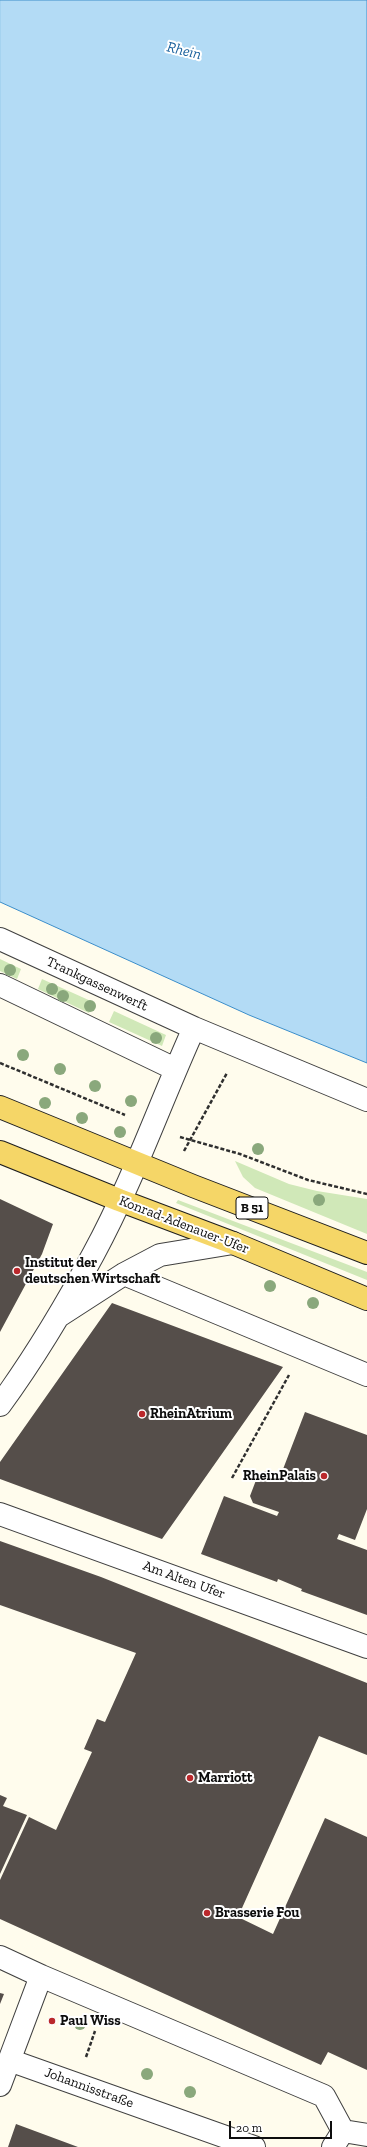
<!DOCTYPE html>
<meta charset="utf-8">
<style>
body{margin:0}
#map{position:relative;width:367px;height:2147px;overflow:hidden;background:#fffced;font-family:"Zilla Slab",serif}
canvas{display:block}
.scale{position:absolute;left:229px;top:2121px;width:103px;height:18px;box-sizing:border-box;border:2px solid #0d0d0d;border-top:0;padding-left:5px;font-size:12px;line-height:14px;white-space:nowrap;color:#0d0d0d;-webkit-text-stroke:3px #fff;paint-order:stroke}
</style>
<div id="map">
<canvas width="367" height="2147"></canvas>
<div class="scale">20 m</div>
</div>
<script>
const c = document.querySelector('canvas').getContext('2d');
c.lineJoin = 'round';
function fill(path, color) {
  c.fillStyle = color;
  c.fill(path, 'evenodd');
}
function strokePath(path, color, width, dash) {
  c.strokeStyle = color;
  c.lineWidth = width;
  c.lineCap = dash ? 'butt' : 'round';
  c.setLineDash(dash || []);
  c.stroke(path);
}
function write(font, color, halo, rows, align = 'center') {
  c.font = font + ' "Zilla Slab",serif';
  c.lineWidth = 4;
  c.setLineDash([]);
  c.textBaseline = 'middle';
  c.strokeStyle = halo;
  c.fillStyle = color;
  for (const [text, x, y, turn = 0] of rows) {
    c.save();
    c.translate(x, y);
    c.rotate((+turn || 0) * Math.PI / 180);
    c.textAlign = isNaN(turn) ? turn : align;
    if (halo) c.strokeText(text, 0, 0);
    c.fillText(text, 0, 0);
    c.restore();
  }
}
const green = new Path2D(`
 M0,959L21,969L17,979L0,971Z
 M42,979L93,1002L89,1013L38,989Z
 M114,1011L166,1035L162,1046L109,1022Z
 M235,1161L289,1184L317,1191L367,1199V1234L255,1188L243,1177Z
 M178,1200L367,1272V1280L176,1203Z`);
const water = new Path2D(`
 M0,0H367V1063L249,1015L0,902Z`);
const building = new Path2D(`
 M0,1199L53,1224L42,1254L0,1332Z
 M112,1303L283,1367L162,1539L0,1479V1462Z
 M305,1412L367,1435V1509L355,1540L339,1534L337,1539L367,1550V1615L301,1591L302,1589L278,1579L277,1582L201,1554L224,1496L277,1516L279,1512L253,1503L250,1496L258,1475L265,1471L280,1477Z
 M0,1541L101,1577L367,1683V1755L319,1736L238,1917L273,1934L325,1818L367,1837V2070L328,2052L321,2065L0,1919V1880L29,1817L56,1830L92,1752L84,1749L97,1719L105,1722L136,1653L0,1605Z
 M0,1795L7,1798L3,1806L27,1815L0,1874Z
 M0,1993L4,1994L0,2004Z
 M16,2124L78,2147H8Z`);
const path = new Path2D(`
 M0,1063L125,1115
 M180,1137L240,1154L308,1180L367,1194
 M184,1151L227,1073
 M232,1478L289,1375
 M86,2057L95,2031`);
const minor = new Path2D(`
 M0,939L194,1028L367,1100
 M0,985L175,1069
 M124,1274L367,1375
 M59,1316L124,1274L160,1255L233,1243
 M0,1405C35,1357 66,1305 94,1253C133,1181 160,1103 194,1028
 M0,1514L367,1647
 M0,1957L41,1976L0,2085
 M41,1976L324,2096L343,2131
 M9,2060L254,2147
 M333,2147L343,2131L367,2135`);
const major = new Path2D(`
 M0,1107L193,1186L367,1253
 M0,1152L119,1200L233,1243L367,1299`);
const trees = [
 [10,970],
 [52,989],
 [63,996],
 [90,1006],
 [156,1038],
 [23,1055],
 [60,1069],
 [95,1086],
 [131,1101],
 [45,1103],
 [82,1118],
 [120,1132],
 [258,1149],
 [319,1200],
 [270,1286],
 [313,1303],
 [80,2024],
 [147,2074],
 [190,2092]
];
const markers = [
 [17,1271,4,"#ba282c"],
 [142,1414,4,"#ba282c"],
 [324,1476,4,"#ba282c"],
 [190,1778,4,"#ba282c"],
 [207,1913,4,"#ba282c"],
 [52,2021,4,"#ba282c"]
];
const shields = [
 [252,1208,32]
];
const shieldNames = [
 ["B 51",252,1208]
];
const streetNames = [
 ["Trankgassenwerft",97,984,25],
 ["Konrad-Adenauer-Ufer",184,1225,21],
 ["Am Alten Ufer",184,1580,20],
 ["Johannisstraße",89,2088,20]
];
const poiNames = [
 ["Institut der",25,1263],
 ["deutschen Wirtschaft",25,1279],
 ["RheinAtrium",150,1414],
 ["RheinPalais",316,1476,"right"],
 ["Marriott",198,1778],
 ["Brasserie Fou",215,1913],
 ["Paul Wiss",60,2021]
];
const waterNames = [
 ["Rhein",184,51,14]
];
fill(green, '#d0e8b8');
fill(water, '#b3dbf5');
strokePath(water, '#3c8eca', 1);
fill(building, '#554e4a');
strokePath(minor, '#404040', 24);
strokePath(major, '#1e1e1e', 24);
strokePath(path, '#2f2f2f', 2.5, [4, 2]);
strokePath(minor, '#fff', 22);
strokePath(major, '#f5d667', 22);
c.fillStyle = '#8aa87c';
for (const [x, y] of trees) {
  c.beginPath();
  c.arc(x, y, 6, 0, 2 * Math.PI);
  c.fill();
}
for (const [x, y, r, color] of markers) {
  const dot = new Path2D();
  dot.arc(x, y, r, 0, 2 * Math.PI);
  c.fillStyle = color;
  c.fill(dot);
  strokePath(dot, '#fff', 1.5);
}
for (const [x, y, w] of shields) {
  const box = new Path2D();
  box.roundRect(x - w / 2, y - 11, w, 22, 3);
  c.fillStyle = '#fff';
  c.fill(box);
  strokePath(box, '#0d0d0d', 1);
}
write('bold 13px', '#0d0d0d', null, shieldNames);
write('14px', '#0d0d0d', '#fff', streetNames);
write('bold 14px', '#0d0d0d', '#fff', poiNames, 'left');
write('italic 15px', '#19609c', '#fff', waterNames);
</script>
